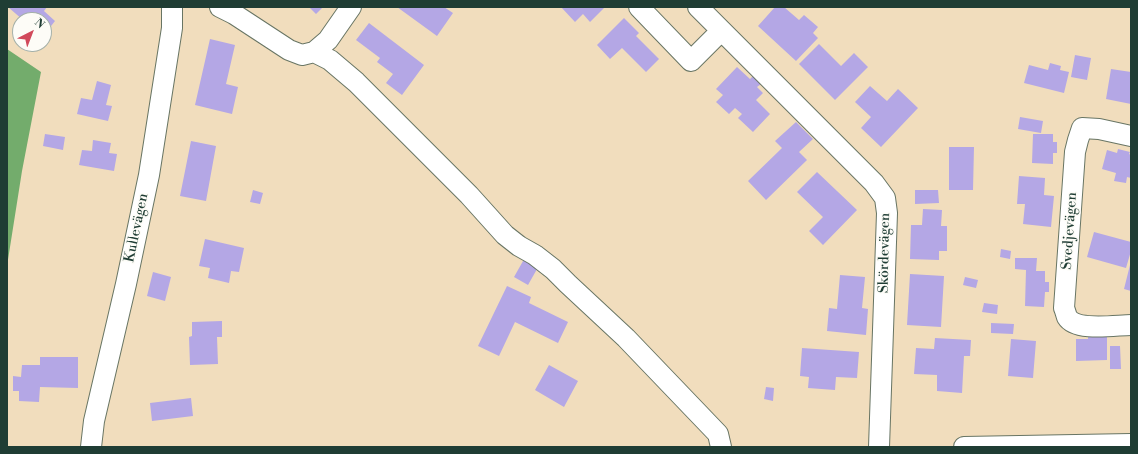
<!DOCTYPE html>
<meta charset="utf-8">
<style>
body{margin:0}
#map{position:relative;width:1138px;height:454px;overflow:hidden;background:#f1ddbd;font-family:"Libre Bodoni",serif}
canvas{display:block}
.frame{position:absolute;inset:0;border:8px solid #1f3d34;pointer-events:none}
.north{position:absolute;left:12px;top:12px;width:40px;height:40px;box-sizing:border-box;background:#fdfcf7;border:1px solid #a4b0a9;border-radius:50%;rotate:42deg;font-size:11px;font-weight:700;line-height:16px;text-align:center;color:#1f3d34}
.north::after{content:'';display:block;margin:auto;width:14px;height:18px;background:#d1495b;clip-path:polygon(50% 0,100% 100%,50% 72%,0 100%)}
</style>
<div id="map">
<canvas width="1138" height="454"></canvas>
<div class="frame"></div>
<div class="north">N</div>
</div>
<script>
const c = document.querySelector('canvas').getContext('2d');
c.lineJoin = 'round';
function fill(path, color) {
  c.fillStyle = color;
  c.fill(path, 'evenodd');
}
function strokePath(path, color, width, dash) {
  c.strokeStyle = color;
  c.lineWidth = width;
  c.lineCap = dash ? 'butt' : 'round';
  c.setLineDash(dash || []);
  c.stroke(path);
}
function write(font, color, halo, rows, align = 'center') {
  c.font = font + ' "Libre Bodoni",serif';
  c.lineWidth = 3;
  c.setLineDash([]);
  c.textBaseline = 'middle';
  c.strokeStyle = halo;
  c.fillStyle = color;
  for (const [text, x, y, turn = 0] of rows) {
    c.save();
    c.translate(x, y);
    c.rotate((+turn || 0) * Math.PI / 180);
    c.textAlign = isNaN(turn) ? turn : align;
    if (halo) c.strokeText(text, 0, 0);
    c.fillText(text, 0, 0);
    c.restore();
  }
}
const forest = new Path2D(`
 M7,49L41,72L22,171L7,266Z`);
const building = new Path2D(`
 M8,7H47L44,11L55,21L44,35V20H23Z
 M309,7H323L316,14Z
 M397,7H444L453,13L437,36Z
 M561,7H605L590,22L583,14L575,22Z
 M775,7H784L799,20L804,15L818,27L813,33L818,38L796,61L758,26Z
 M624,18L639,33L636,36L659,59L646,72L622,48L610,59L597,45Z
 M369,23L424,65L402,95L386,83L393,74L377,62L380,58L356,40Z
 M210,39L235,45L226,84L238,87L232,114L195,105Z
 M819,44L841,66L854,53L868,67L835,100L799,64Z
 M1075,55L1091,58L1087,80L1071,77Z
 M1050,63L1061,66L1060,70L1069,72L1064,93L1024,83L1029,65L1048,70Z
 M737,67L750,79L753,76L761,84L757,87L763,93L756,100L770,114L753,132L738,118L742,114L735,108L729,114L716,102L723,95L716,89Z
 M1111,69L1131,72V104L1106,99Z
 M97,81L111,85L106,105L112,106L108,121L77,114L81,98L92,100Z
 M870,86L887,101L898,89L918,108L881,147L861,128L871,117L855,102Z
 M1020,117L1043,121L1041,133L1018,129Z
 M796,122L813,139L799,152L807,160L766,200L748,181L782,148L775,141Z
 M45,134L65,137L63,150L43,146Z
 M1033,134H1053V142H1057V153H1053V164L1032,163Z
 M93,140L111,143L109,153L117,154L114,171L79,165L82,150L92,151Z
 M191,141L216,146L206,201L180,196Z
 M949,147H974L973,190H949Z
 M1118,149L1130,152L1129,154L1131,155V178L1127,177L1126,183L1114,181L1116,173L1102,169L1107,150L1117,153Z
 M817,172L857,210L823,245L809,231L823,217L797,192Z
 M1019,176L1045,178L1044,195L1054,196L1051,227L1023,224L1025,204H1017Z
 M253,190L263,193L260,204L250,202Z
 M915,190H938L939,203L915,204Z
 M923,209L942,210L941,226H947V251H939V260L910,259L911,225H922Z
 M1094,232L1131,242V251L1126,268L1087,257Z
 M205,239L244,248L239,272L231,271L229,283L208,278L210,268L199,266Z
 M1001,249L1011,251L1010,259L1000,257Z
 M527,254L541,262L528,285L514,277Z
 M1015,258H1037L1036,271H1045V282H1049V292H1045L1044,307L1025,306L1026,270L1015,269Z
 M1130,265H1131V291L1124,289Z
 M153,272L171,277L165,301L147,296Z
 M910,274L944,276L941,327L907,325Z
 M840,275L865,277L862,308L868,309L866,335L827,331L829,308L837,309Z
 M965,277L978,280L976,288L963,285Z
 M507,286L531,297L529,303L568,322L558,343L515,322L499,356L478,346Z
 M984,303L998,305L997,314L982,312Z
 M222,321V337H217L218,364L190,365L189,337L192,336V322Z
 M991,323L1014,324L1013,334L991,333Z
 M1088,333H1100V337H1107V360L1076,361V339H1088Z
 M935,338L971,340L970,356H964L962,393L937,391V375L914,374L916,348L934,349Z
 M1011,339L1036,341L1033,378L1008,376Z
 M1110,346H1120L1121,369H1110Z
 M802,348L859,352L857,378L836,377L835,390L808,388L809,377L800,376Z
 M40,357H78V388L40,387L39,402L19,401V391H13V376L21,377L22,365H40Z
 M549,365L578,381L564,407L535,390Z
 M766,387L774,388L773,401L764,399Z
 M191,398L193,416L152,421L150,403Z`);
const minor = new Path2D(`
 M220,7L234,14L289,50L302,55L314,52L328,40L351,7
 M639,7L691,61L721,31
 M698,7L874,183L885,198L887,213L879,447
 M314,52L330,60L356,82L469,195L505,235L519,246L535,255L553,269L568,284L626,338L718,434L721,447
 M1131,136L1099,129L1082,128L1078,140L1075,152L1064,308C1065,310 1066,314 1067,317C1076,332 1116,325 1131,325
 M91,447L94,421L126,284L149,175L172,28V7
 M964,447L1131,444`);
const streetNames = [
 ["Kullevägen",137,228,-78],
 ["Svedjevägen",1070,231,-86],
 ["Skördevägen",885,253,-89]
];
fill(forest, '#73ac6c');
fill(building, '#b4a7e5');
strokePath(minor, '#687564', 22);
strokePath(minor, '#fff', 20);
write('14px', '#1f3d34', '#fdfcf7', streetNames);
</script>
